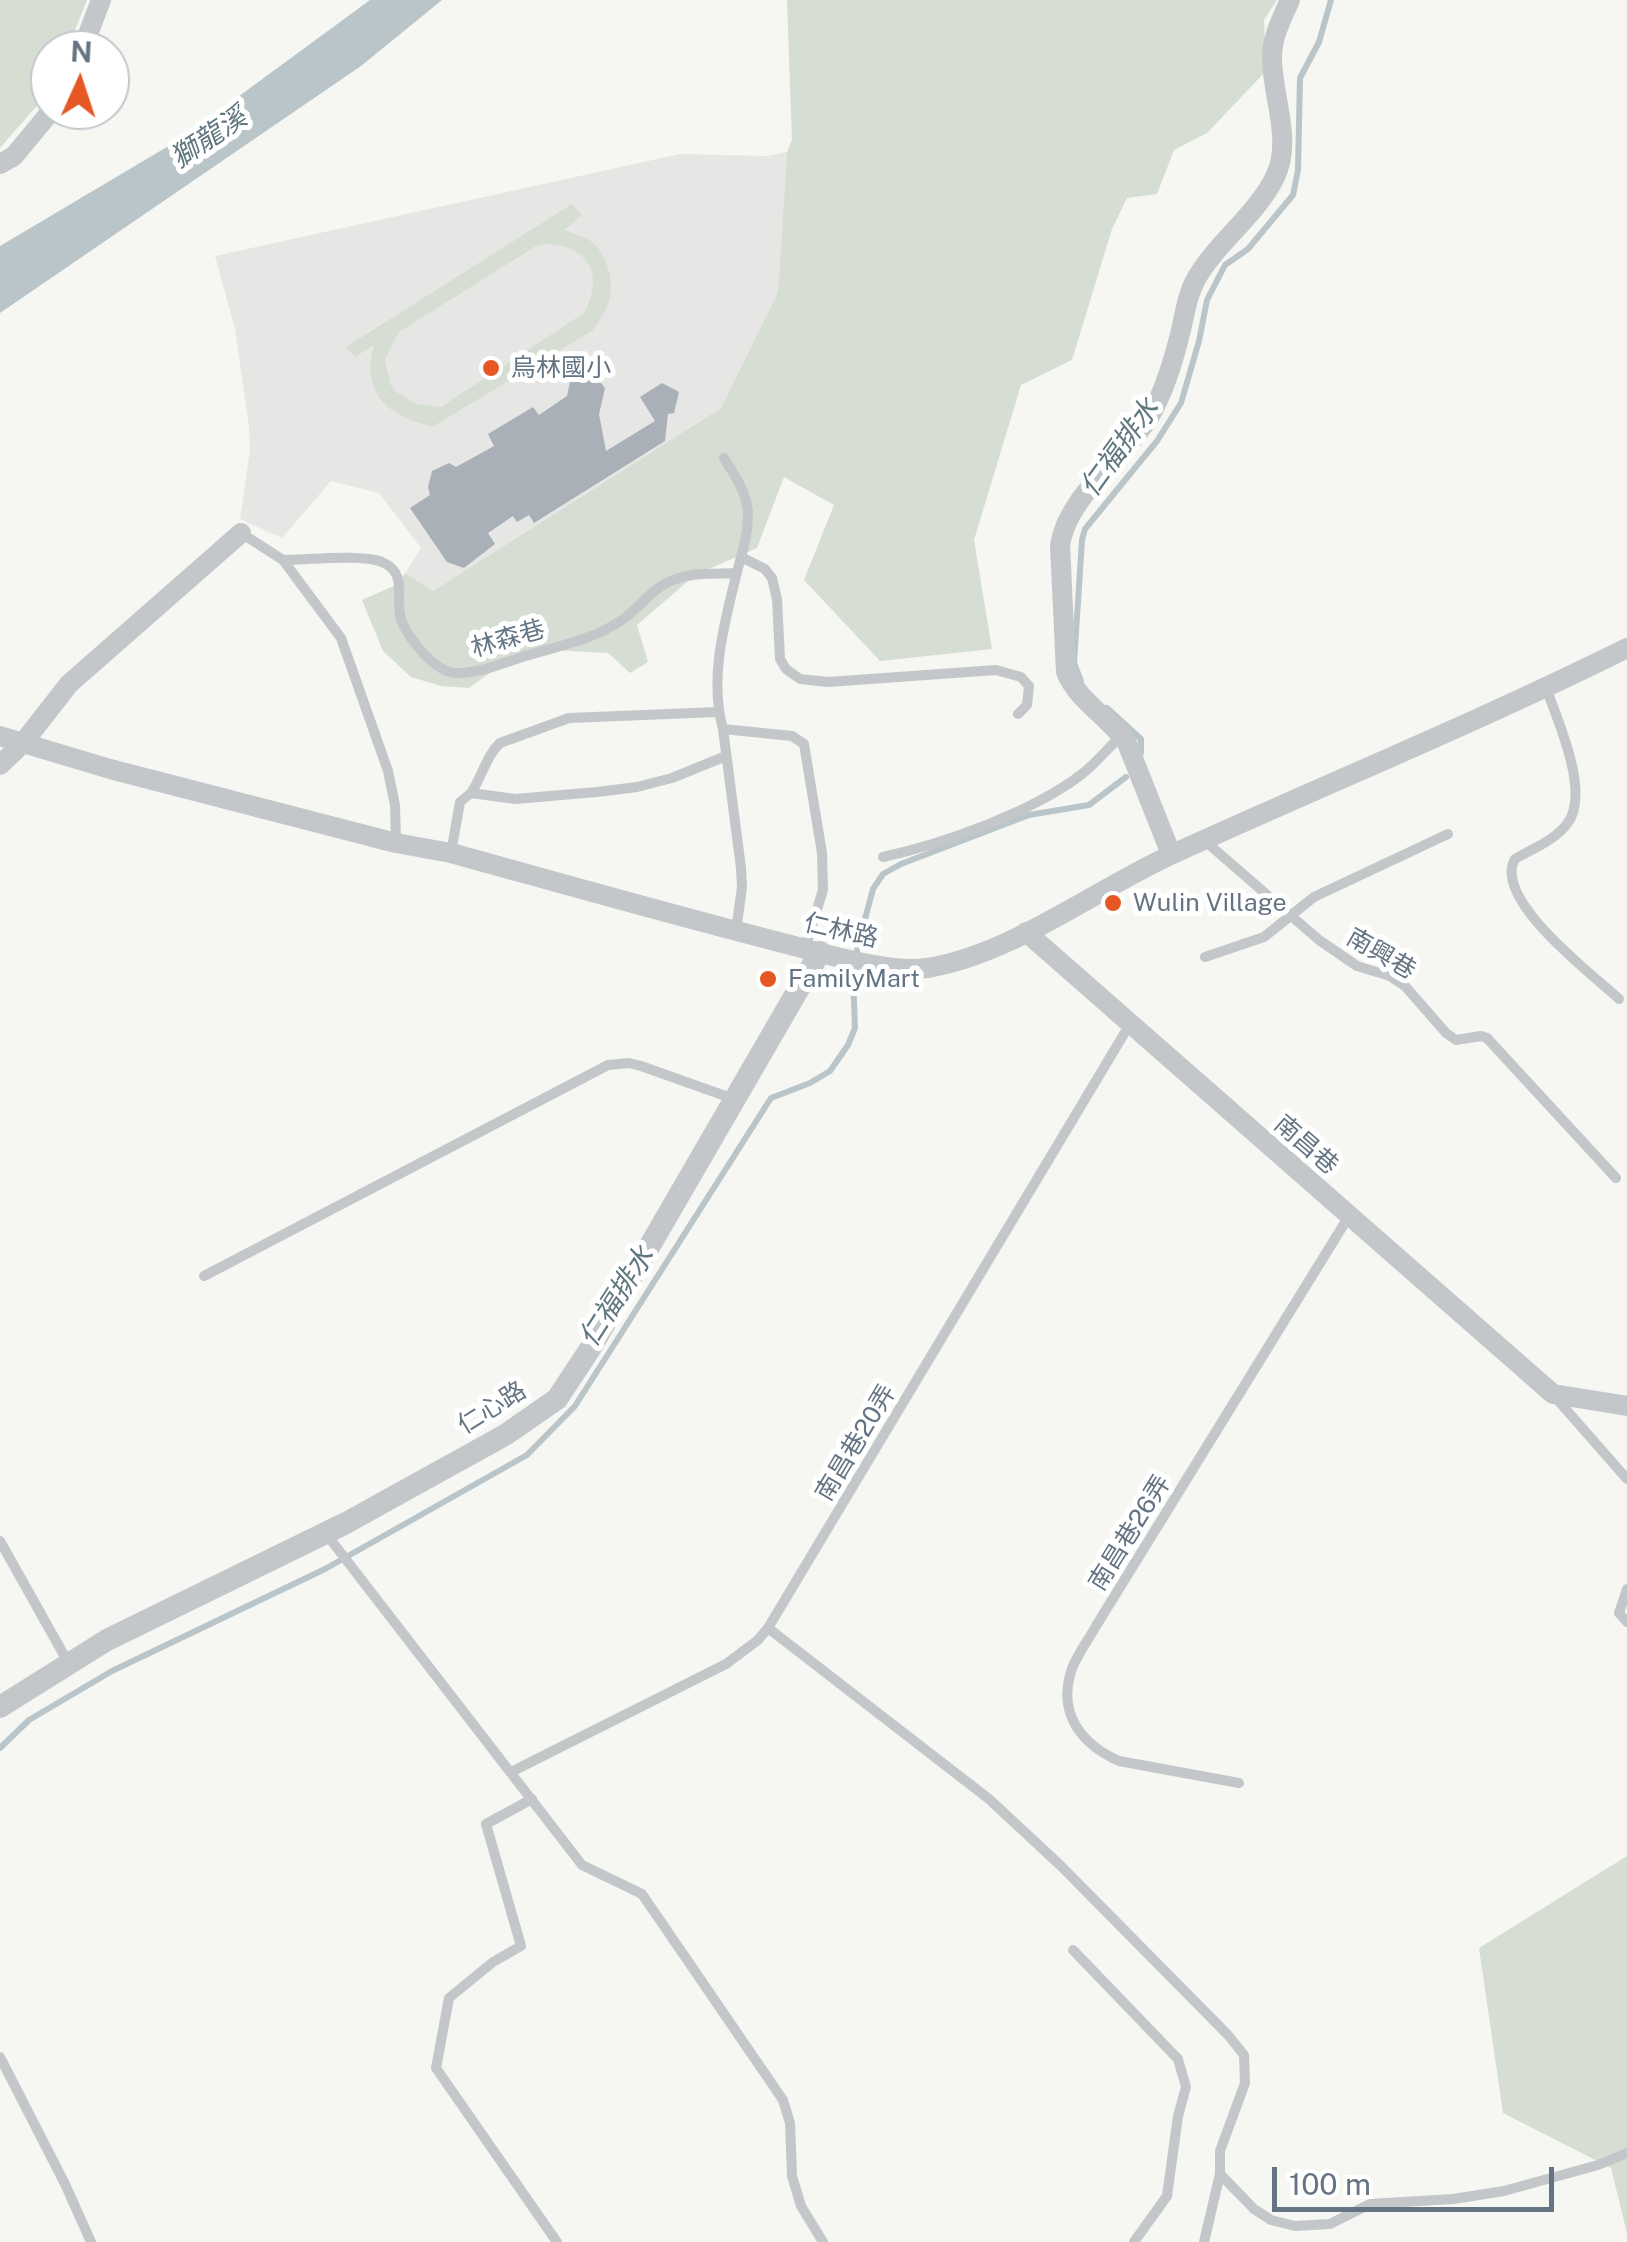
<!DOCTYPE html>
<meta charset="utf-8">
<style>
body{margin:0}
#map{position:relative;width:1627px;height:2242px;overflow:hidden;background:#f6f6f2;font-family:"Public Sans",sans-serif}
canvas{display:block}
.north{position:absolute;left:30px;top:30px;width:100px;height:100px;box-sizing:border-box;background:#fff;border:2px solid #c1c7cd;border-radius:50%;rotate:3deg;font-size:28px;font-weight:700;line-height:40px;text-align:center;color:#647483}
.north::after{content:'';display:block;margin:auto;width:35px;height:45px;background:#e55823;clip-path:polygon(50% 0,100% 100%,50% 72%,0 100%)}
.scale{position:absolute;left:1272px;top:2167px;width:282px;height:45px;box-sizing:border-box;border:5px solid #647483;border-top:0;padding-left:12px;font-size:30px;line-height:35px;white-space:nowrap;color:#647483;-webkit-text-stroke:8px #fff;paint-order:stroke}
</style>
<div id="map">
<canvas width="1627" height="2242"></canvas>
<div class="north">N</div>
<div class="scale">100 m</div>
</div>
<script>
const c = document.querySelector('canvas').getContext('2d');
c.lineJoin = 'round';
function fill(path, color) {
  c.fillStyle = color;
  c.fill(path, 'evenodd');
}
function strokePath(path, color, width, dash) {
  c.strokeStyle = color;
  c.lineWidth = width;
  c.lineCap = dash ? 'butt' : 'round';
  c.setLineDash(dash || []);
  c.stroke(path);
}
function write(font, color, halo, rows, align = 'center') {
  c.font = font + ' "Public Sans","Noto Sans TC",sans-serif';
  c.lineWidth = 10;
  c.setLineDash([]);
  c.textBaseline = 'middle';
  c.strokeStyle = halo;
  c.fillStyle = color;
  for (const [text, x, y, turn = 0] of rows) {
    c.save();
    c.translate(x, y);
    c.rotate((+turn || 0) * Math.PI / 180);
    c.textAlign = isNaN(turn) ? turn : align;
    if (halo) c.strokeText(text, 0, 0);
    c.fillText(text, 0, 0);
    c.restore();
  }
}
const built = new Path2D(`
 M787,152L778,292L721,408L433,591L405,573L421,548L379,493L331,481L282,538L240,519L250,449L249,427L235,329L215,256L680,154L767,156Z`);
const green = new Path2D(`
 M0,0H87L67,50H50L48,93L0,148Z
 M787,0H1277L1264,20L1266,71L1207,133L1174,150L1157,194L1127,198L1112,229L1072,360L1021,385L974,540L992,649L880,661L804,580L834,505L784,477L757,548L695,575L637,625L648,662L630,673L608,653L553,650L512,657L469,688L441,686L411,677L383,651L362,600L398,584L405,573L433,591L721,408L778,292L787,152L792,140Z
 M572,204L582,215L564,230C571,233 580,235 587,239C595,243 599,249 603,256C618,286 611,306 592,331L432,427C387,415 361,394 374,345L355,357L346,347ZM546,244C589,246 605,275 584,313L441,407L416,404L395,391L390,384L385,360L392,344L399,332L536,246Z
 M1627,1856V2233L1611,2168L1503,2113L1479,1948Z`);
const water = new Path2D(`
 M370,0H442L361,66L0,313V246L182,138Z`);
const stream = new Path2D(`
 M1081,681L1074,663L1082,540L1085,529L1157,441L1181,403L1199,341L1207,300L1225,265L1248,249L1293,195L1298,170L1300,78L1319,42L1331,0
 M1107,708L1141,739V753
 M0,1748L29,1720L112,1671L325,1569L527,1455L575,1406L771,1098L810,1083L830,1071L848,1045L855,1028L853,977L858,945L873,889L883,874L901,864L1029,815L1089,805L1126,777`);
const building = new Path2D(`
 M596,377L605,388L599,414L606,451L655,421L640,397L662,383L679,392L674,413L668,414L665,441L534,523L529,515L517,522L513,516L488,533L495,544L464,568L447,562L410,508L430,495L428,487L432,471L449,463L456,467L494,446L488,434L533,407L539,415L567,396L570,382Z`);
const service = new Path2D(`
 M724,458C735,476 748,494 748,515C748,536 741,556 736,576C724,625 709,679 723,729L741,868L742,887L736,931
 M241,533L283,560L341,638L388,771L395,805L396,842
 M741,557L765,569L772,578L777,599L780,659L786,669L800,679L828,682L996,670L1021,677L1029,686L1027,705L1018,714
 M283,560C308,560 360,554 382,562C410,574 393,600 402,622C410,640 435,672 455,673C477,674 501,664 522,657C555,647 593,640 622,620C641,607 653,586 676,579C695,572 717,574 737,573
 M1546,688C1558,721 1591,794 1567,824C1555,840 1532,849 1515,859C1492,899 1592,974 1619,999
 M723,729L792,736L804,744L822,853L823,890L805,948
 M471,793C482,777 486,756 500,743L569,718L718,712
 M1205,841L1319,940L1357,966L1390,976L1405,986L1446,1033L1456,1040L1481,1036L1487,1038L1616,1178
 M451,853L460,802L471,793L515,799L597,792L637,787L672,778L726,756
 M883,857C943,844 1033,812 1082,774C1096,763 1108,748 1121,736
 M1205,957L1264,937L1314,897L1448,834
 M204,1276L608,1065L629,1063L641,1066L734,1099
 M1555,1397L1627,1479
 M327,1535L582,1865L642,1894L783,2100L790,2123L792,2176L801,2206L823,2242
 M0,1541L69,1664
 M1627,1589L1619,1613L1627,1622
 M768,1628L989,1799L1061,1866L1228,2035L1244,2055L1245,2083L1220,2151V2174L1254,2209L1271,2220L1295,2226L1330,2224L1370,2204L1453,2199L1504,2191L1598,2165L1627,2153
 M511,1772L726,1664L758,1640L768,1628L1130,1024
 M1239,1783L1119,1761C1083,1745 1059,1716 1070,1675C1074,1658 1088,1641 1096,1626L1349,1216
 M532,1799L486,1824L521,1946L493,1962L449,1998L436,2068L557,2242
 M1073,1950L1178,2059L1186,2087L1178,2116L1167,2196L1134,2242
 M0,2057L65,2184L91,2242
 M1204,2242L1220,2174`);
const minor = new Path2D(`
 M82,50L101,0
 M0,164L14,156L52,110
 M0,736L110,769L396,843L451,853C560,883 669,914 779,942C818,952 889,974 927,968C1011,955 1096,889 1173,854C1324,785 1478,722 1627,648
 M0,765L23,743L69,684L241,533
 M1171,854L1127,743C1110,718 1077,700 1066,672L1060,545C1068,495 1124,458 1150,416C1165,390 1174,359 1181,330C1185,313 1187,295 1196,279C1217,242 1256,216 1275,177C1293,140 1272,97 1272,57C1272,37 1282,18 1290,0
 M1026,932L1553,1394L1627,1406`);
const tertiary = new Path2D(`
 M0,1707L107,1640L346,1523L505,1435L557,1399L590,1349L820,952`);
const markers = [
 [491,368,10,"#e55823"],
 [1113,903,10,"#e55823"],
 [768,979,10,"#e55823"]
];
const poiNames = [
 ["烏林國小",511,368],
 ["Wulin Village",1133,903],
 ["FamilyMart",788,979]
];
const streetNames = [
 ["林森巷",508,639,-16],
 ["仁林路",841,931,13],
 ["南興巷",1381,954,30],
 ["南昌巷",1306,1145,41],
 ["仁心路",492,1408,-32],
 ["南昌巷20弄",856,1443,-59],
 ["南昌巷26弄",1130,1533,-58]
];
const waterNames = [
 ["獅龍溪",209,138,-34],
 ["仁福排水",1120,448,-54],
 ["仁福排水",617,1297,-57]
];
fill(built, '#e6e7e5');
fill(green, '#d6ddd3');
fill(water, '#bac5c9');
strokePath(stream, '#bac5c9', 6);
fill(building, '#a9b0b7');
strokePath(service, '#c3c7ca', 10);
strokePath(minor, '#c3c7ca', 20);
strokePath(tertiary, '#c3c7ca', 22);
for (const [x, y, r, color] of markers) {
  const dot = new Path2D();
  dot.arc(x, y, r, 0, 2 * Math.PI);
  c.fillStyle = color;
  c.fill(dot);
  strokePath(dot, '#fff', 4);
}
write('25px', '#647483', '#fff', poiNames, 'left');
write('25px', '#647483', '#fff', streetNames);
write('italic 28px', '#607780', '#fff', waterNames);
</script>
